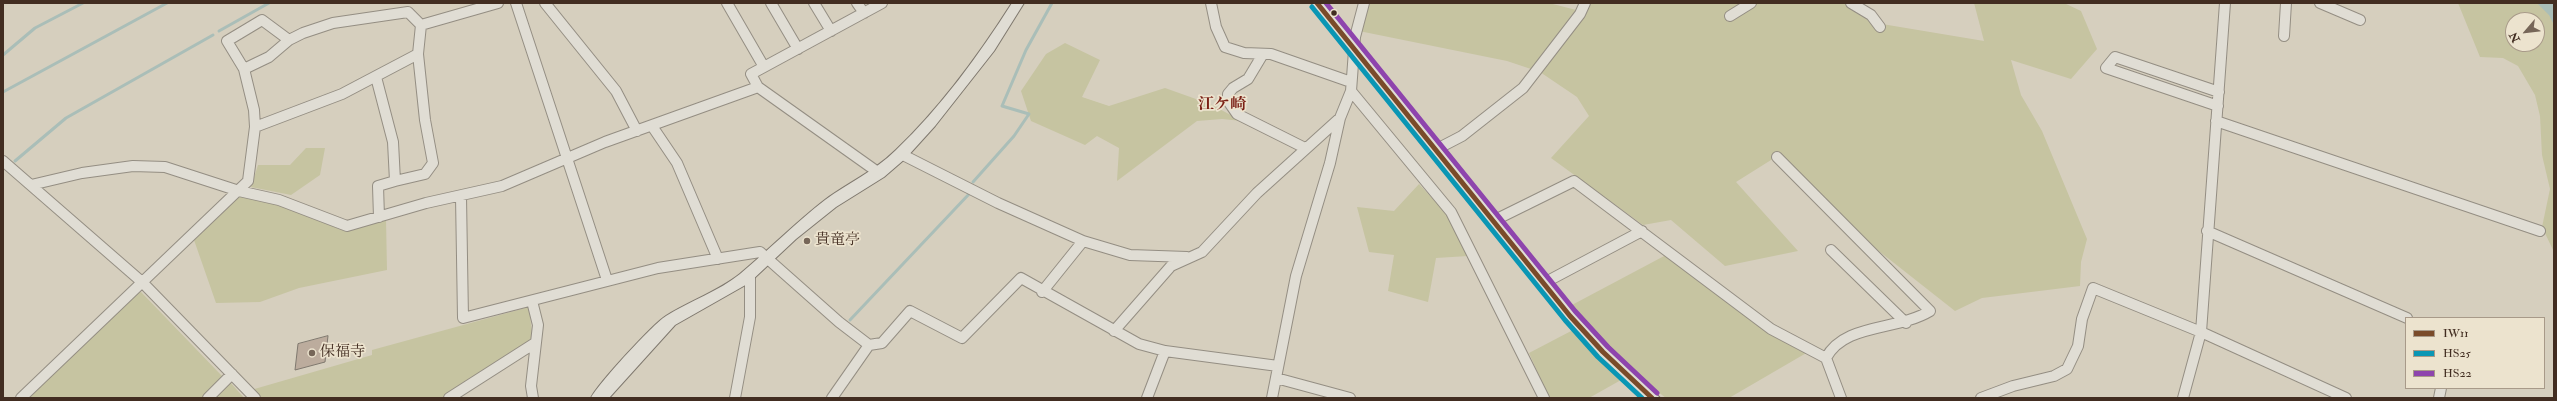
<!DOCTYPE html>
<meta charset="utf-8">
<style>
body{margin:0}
#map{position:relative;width:2557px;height:401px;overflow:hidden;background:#d6cfbe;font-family:"IM FELL Double Pica",serif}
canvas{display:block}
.frame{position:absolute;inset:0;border:4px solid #422d21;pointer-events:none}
.legend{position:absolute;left:2405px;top:317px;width:140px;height:72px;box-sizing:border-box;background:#ece3ce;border:1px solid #a89a89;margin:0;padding:5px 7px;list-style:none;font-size:12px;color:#422d21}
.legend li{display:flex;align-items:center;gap:8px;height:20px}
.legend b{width:20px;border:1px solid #a89a89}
.north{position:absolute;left:2505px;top:12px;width:40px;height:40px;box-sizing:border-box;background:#ece3ce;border:1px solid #a89a89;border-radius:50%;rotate:242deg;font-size:11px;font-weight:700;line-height:16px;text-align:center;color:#422d21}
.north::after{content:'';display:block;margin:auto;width:14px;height:18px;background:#766658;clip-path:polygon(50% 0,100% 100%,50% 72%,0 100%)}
</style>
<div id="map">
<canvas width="2557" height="401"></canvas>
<div class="frame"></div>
<ul class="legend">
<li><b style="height:5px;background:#7a4b2a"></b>IW11</li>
<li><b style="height:5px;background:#0a96b4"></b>HS25</li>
<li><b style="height:5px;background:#8e44ad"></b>HS22</li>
</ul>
<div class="north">N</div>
</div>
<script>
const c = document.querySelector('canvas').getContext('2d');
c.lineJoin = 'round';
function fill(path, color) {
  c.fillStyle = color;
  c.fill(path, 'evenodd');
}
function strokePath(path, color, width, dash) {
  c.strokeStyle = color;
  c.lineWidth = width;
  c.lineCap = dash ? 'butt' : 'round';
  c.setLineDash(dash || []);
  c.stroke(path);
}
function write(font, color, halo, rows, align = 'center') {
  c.font = font + ' "IM FELL Double Pica","Noto Serif JP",serif';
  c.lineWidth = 3.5;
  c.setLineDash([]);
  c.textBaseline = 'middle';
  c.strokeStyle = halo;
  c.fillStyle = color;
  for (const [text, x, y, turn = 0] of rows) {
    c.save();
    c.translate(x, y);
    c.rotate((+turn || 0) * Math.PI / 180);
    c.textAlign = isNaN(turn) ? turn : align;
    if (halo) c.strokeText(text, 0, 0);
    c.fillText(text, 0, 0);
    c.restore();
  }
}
const green = new Path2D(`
 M1381,3H1549L1580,11L1581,3H1849L1882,24L1984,41L1974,3H2064L2081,11L2097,49L2071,79L2011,60L2021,95L2042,131L2087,239L2081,262L2080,286L1982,298L1955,311L1875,248L1779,155L1736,182L1798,251L1725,266L1671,220L1643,225L1551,158L1589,116L1577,97L1540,72L1507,61L1359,31L1370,4Z
 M2458,3H2554V252L2542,227L2550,189L2542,155L2540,116L2535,95L2518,66L2503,58L2480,57ZM2513,20H2537V44H2513Z
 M1065,43L1100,60L1082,97L1109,106L1165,88L1210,104L1242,121L1222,119L1197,121L1117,181L1119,148L1097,136L1085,145L1031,121L1021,91L1046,54Z
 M306,148H325L320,175L291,195L251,187L258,165H290Z
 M1419,184L1447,214L1468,256L1436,258L1428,302L1388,291L1394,255L1369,252L1357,207L1394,211Z
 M239,195L296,209L341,230L386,219L387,270L299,288L260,302L216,303L194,240Z
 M1666,255L1808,352L1729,398H1666L1641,379L1570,306Z
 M141,292L222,376V379L204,398H25L135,294Z
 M529,307L533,342L444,398H259L251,390L372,355V350Z
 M1573,330L1621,380L1589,398H1549L1529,353Z
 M230,382L244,398H212Z`);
const water = new Path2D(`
 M2537,3H2554V25L2549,15Z`);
const stream = new Path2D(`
 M219,31L269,3
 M3,55L35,28L83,3
 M3,92L167,3
 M15,161L66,118L213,35
 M973,182L1014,136L1029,114L1002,106L1026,50L1052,3
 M850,320L970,193`);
const building = new Path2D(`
 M328,336L325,362L295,370L298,344Z`);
const street = new Path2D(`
 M516,3L607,280
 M545,3L616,91L637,131
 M727,3L764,67
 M771,3L798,49
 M814,3L831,31
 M857,3L864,13
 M1211,3L1216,27L1225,47L1244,53L1271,54L1351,82
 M1851,3L1871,15L1880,27
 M2320,3L2360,20
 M1730,16L1751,3
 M2284,36L2286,3
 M1263,54L1248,79L1233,88L1228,94V101L1237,114L1305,148
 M244,69L269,57L289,40L303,33L333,23L408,12L421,25L498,3
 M376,77L393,142L395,181L378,186L379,217
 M1351,91L1451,212L1544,398
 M2218,106L2106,68L2115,57L2219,92
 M2216,121L2540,231
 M652,126L677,163L718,259
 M255,127L342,94L418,54L421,25
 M1435,150L1462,136L1523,88L1580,14L1585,3
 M901,154L998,203L1083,241L1130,255L1187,257
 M1777,157L1930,311C1897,331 1844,323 1826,358L1841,398
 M3,161L142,282L255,398
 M879,173L758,87L751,74L882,3
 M395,181L425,174L433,163L425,120L418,54
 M31,185L82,173L133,166L165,167L239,191L279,200L347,226L426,203L502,186L605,142L758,87
 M461,197L463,318L658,268L760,252L839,322L869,345L882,343L910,311L962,338L1021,278L1139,344L1165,351L1278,366
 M1493,221L1574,181L1771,329L1826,358
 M2207,231L2407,318
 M1831,250L1906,323
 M1544,283L1642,231
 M1042,292L1083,241
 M532,301L538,325L531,386L533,398
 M1114,331L1171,266L1202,252L1257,193L1340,118
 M1276,378L1350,398
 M21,398L248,181L255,127L254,110L244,69L227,41L262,20L289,40
 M208,398L232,374
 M449,398L535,343
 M735,398L750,317V273
 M832,398L869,345
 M1147,398L1165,351
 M1272,398L1296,276L1330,163L1340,118L1351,91L1355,37L1364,3
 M1981,398L2013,386L2054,376L2067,369L2078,346L2082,319L2093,288L2201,332L2346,398
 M2183,398L2201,332L2225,3
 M2439,398L2441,388`);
const secondary = new Path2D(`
 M1012,3H1024L994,51L935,126L906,158L884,177L836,207L796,239L749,283L675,325L609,398H591C598,384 653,324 666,316C690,301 719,291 740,274C769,250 795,223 825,200C848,183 875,171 896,150C941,107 979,55 1012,3Z
 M1311,3H1324L1575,312L1660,398H1641L1598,356L1565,320Z`);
const bus1 = new Path2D(`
 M1317,3L1570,316L1603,352L1652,398`);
const bus2 = new Path2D(`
 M1312,7L1565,320L1598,357L1642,398`);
const bus3 = new Path2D(`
 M1326,3L1575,311L1608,347L1657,393`);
const markers = [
 [1334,13,3.5,"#422d21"],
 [807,241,4,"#766658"],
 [312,353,4,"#766658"]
];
const poiNames = [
 ["貴竜亭",815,241],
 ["保福寺",320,353]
];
const neighbourhoodNames = [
 ["江ケ崎",1222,106]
];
fill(green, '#c6c4a1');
fill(water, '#aabeb8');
strokePath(stream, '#aabeb8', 3);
fill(building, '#bcac9d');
strokePath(building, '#7f786e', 1);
strokePath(street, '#948e83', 12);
strokePath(secondary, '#7f786e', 2);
strokePath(street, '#e0ddd4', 10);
fill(secondary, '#e0ddd4');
strokePath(bus1, '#7a4b2a', 5);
strokePath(bus2, '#0a96b4', 5);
strokePath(bus3, '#8e44ad', 5);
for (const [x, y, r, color] of markers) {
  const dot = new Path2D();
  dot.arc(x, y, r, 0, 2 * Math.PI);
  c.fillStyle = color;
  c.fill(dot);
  strokePath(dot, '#ece3ce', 1.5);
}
write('15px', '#422d21', '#ece3ce', poiNames, 'left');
write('bold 16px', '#7a1f14', '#ece3ce', neighbourhoodNames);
</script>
